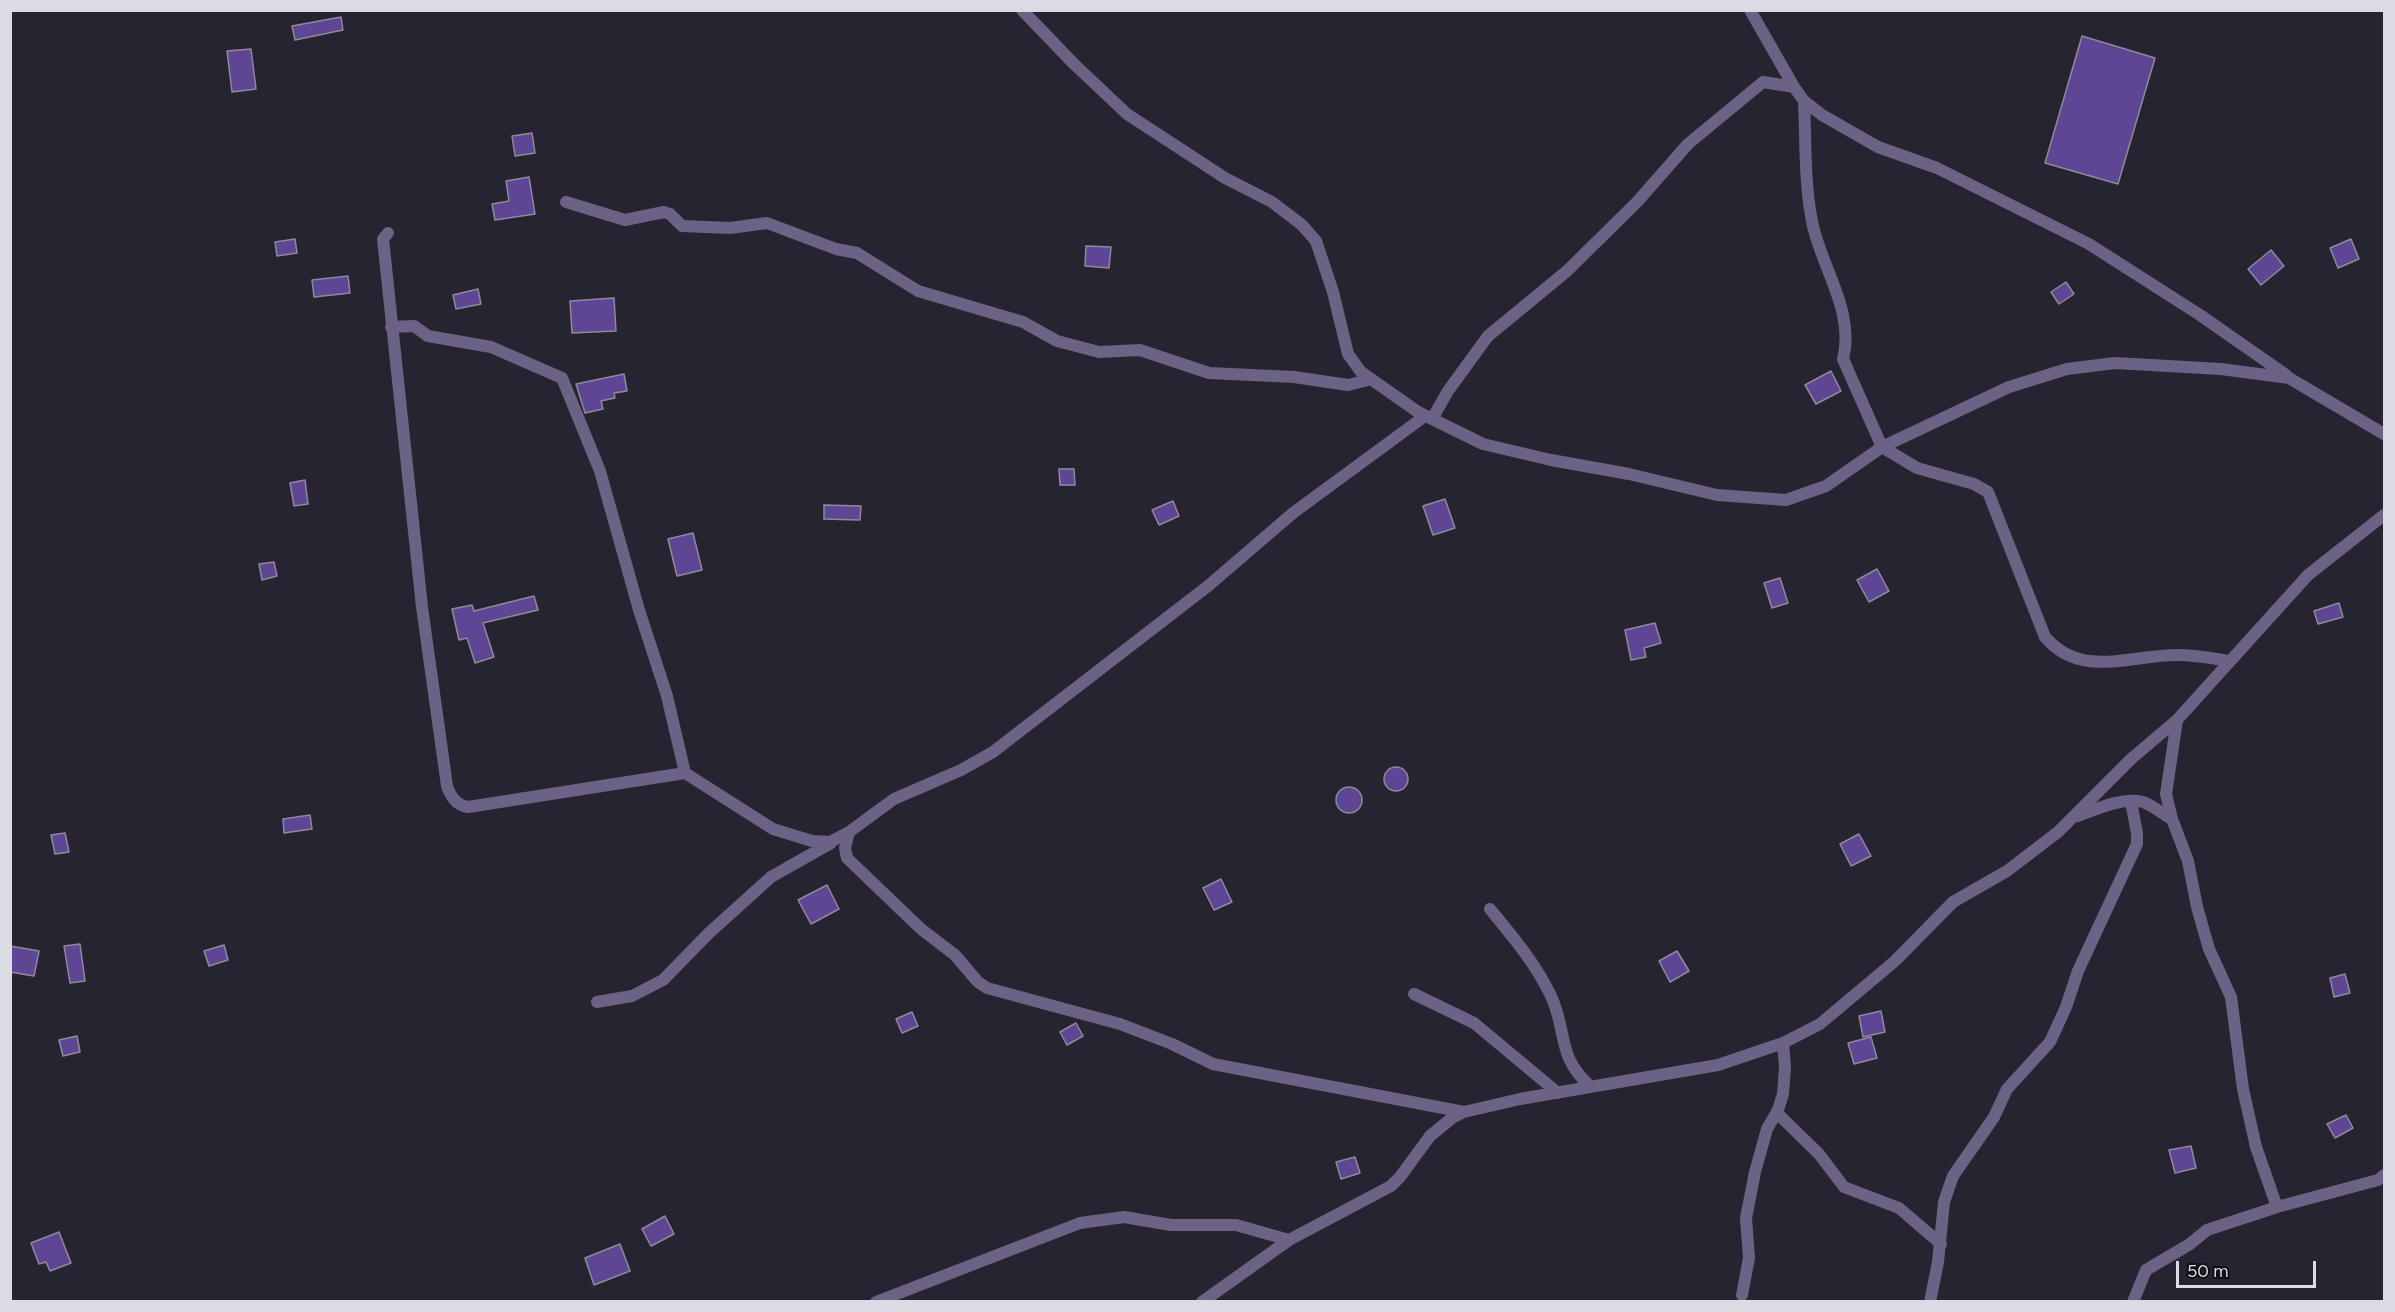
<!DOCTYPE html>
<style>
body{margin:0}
#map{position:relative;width:2395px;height:1312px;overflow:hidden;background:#272431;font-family:Figtree,sans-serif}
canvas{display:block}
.frame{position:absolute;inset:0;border:12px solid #dcdae2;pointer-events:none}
.scale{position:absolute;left:2176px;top:1261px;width:140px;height:27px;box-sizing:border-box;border:3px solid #dcdae2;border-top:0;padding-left:8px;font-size:18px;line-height:21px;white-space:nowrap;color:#dcdae2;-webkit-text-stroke:4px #100e14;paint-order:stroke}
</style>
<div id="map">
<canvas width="2395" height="1312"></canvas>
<div class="frame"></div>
<div class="scale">50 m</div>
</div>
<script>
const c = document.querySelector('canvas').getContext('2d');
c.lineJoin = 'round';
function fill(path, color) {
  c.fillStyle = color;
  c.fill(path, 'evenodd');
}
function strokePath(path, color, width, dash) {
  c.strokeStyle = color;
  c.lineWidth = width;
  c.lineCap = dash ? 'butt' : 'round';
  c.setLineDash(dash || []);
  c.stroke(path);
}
const building = new Path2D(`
 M341,17L343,30L295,40L292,26Z
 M2082,36L2155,58L2118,184L2045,163Z
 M251,49L256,89L232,92L227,51Z
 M532,133L535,153L515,156L512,136Z
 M529,177L535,214L495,220L492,204L509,201L506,181Z
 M295,239L297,253L277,256L275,242Z
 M2351,239L2359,259L2338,268L2330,248Z
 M1086,246L1111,247L1109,268L1085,266Z
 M2271,250L2284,266L2261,285L2248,269Z
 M348,276L350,293L314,297L312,280Z
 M2066,282L2074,294L2059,304L2051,292Z
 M478,289L481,304L456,309L453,295Z
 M614,298L616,331L572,333L570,301Z
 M1831,371L1841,391L1816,404L1805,385Z
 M624,374L627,391L614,393L615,398L601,401L603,409L585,413L576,384Z
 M1059,469H1074L1075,485H1060Z
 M305,480L308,504L294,506L290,483Z
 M1445,499L1455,528L1433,535L1423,506Z
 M1173,501L1179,516L1159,525L1152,510Z
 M824,505L861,506L860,520L824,519Z
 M693,533L702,570L677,576L668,539Z
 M274,562L277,576L262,580L259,564Z
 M1877,569L1889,591L1869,602L1857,580Z
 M1780,578L1788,603L1772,608L1764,583Z
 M534,596L538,610L483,623L494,657L475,663L467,638L459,640L452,609L472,605L474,611Z
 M2339,603L2343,617L2318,624L2314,611Z
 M1655,623L1661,643L1644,648L1646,657L1631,660L1625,630Z
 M1384 779a12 12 0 1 1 24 0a12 12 0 1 1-24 0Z
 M1336 800a13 13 0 1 1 26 0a13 13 0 1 1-26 0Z
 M310,815L312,829L284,833L283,819Z
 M65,833L69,852L55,854L51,835Z
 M1859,834L1871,856L1851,866L1840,844Z
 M1221,879L1232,902L1214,910L1203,888Z
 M827,885L839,909L811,924L798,900Z
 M80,944L85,981L70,983L64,946Z
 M224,945L228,960L209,966L204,951Z
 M10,946L39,951L34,976L10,972Z
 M1677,951L1689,971L1670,982L1659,961Z
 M2345,974L2350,993L2334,997L2330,978Z
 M1881,1011L1885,1032L1863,1037L1859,1016Z
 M912,1012L918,1026L902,1033L896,1019Z
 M1076,1023L1083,1036L1067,1045L1060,1032Z
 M77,1036L80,1052L63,1056L59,1040Z
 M1871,1037L1877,1058L1854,1064L1848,1043Z
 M2346,1115L2353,1128L2335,1138L2327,1124Z
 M2191,1146L2196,1168L2175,1173L2169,1150Z
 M1355,1157L1360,1173L1341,1179L1336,1162Z
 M665,1216L674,1234L651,1246L642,1229Z
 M59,1232L71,1263L50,1271L46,1262L39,1264L31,1243Z
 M620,1244L630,1271L594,1285L585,1258Z`);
const street = new Path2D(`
 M1022,10L1074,64L1127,114L1225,178L1272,202L1302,225L1316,241L1333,292L1348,354L1361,372L1418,412L1483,444L1551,460L1629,474L1717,495L1786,500L1826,486L1882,447L2009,387L2067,369L2115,363L2221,369L2289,378L2384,434
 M1750,10L1794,87L1804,101L1822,115L1878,147L1937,168L2089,244L2200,315L2286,375
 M1804,101C1806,142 1804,185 1813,226C1823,270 1855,313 1843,359L1882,447L1917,468L1974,484L1988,492L2045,637C2081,679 2130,655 2177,655C2195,655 2211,658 2229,661
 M566,202L625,220L664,212L670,214L682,226L730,228L767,223L836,249L857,253L918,291L1023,322L1057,341L1099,352L1140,350L1209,373L1294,377L1348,385L1368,380
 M388,233L383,239L422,607L447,786C451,797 456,805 468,807L685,773
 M391,327L414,326L428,336L491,347L562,378L600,471L639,610L667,696L685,773L773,829L812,841L830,842L849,832L894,799L961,770L993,752L1208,586L1293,513L1425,416
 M1432,419L1448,391L1488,336L1567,271L1637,202L1688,144L1763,82L1794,87
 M2177,720L2166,794L2172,819L2188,861L2197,907L2209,949L2231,997L2243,1089L2256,1147L2277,1207L2378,1180L2384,1175
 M2078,816C2097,809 2122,797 2143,802C2152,805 2163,814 2172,819
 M849,832L845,848L847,858L921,929L955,955L978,982L987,988L1120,1024L1172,1044L1213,1064L1464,1112
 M1490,909C1513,937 1536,964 1551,996C1568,1033 1556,1056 1591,1087
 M1414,994L1474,1023L1558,1093
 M597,1002L632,996L663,980L709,933L771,877L831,843
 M1777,1113L1819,1154L1844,1187L1899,1208L1941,1244
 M1742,1295L1749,1258L1746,1218L1755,1172L1767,1129L1778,1110L1783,1094L1785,1067L1783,1043
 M876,1302L1080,1223L1124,1217L1171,1225H1236L1289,1240L1391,1186L1400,1177L1430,1136L1452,1118L1464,1112L1520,1099L1718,1065L1783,1043L1820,1024L1895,961L1953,902L2007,871L2058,832L2131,759L2177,720L2308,575L2384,515
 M1202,1302L1289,1240
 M1930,1302L1938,1262L1944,1202L1953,1176L1994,1117L2007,1089L2050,1042L2066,1007L2078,971L2137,844V833L2131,802
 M2133,1302L2146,1270L2190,1244L2207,1230L2277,1207`);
fill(building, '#5f4694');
strokePath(building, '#8e8a9a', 1.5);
strokePath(street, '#6b6285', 12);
</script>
